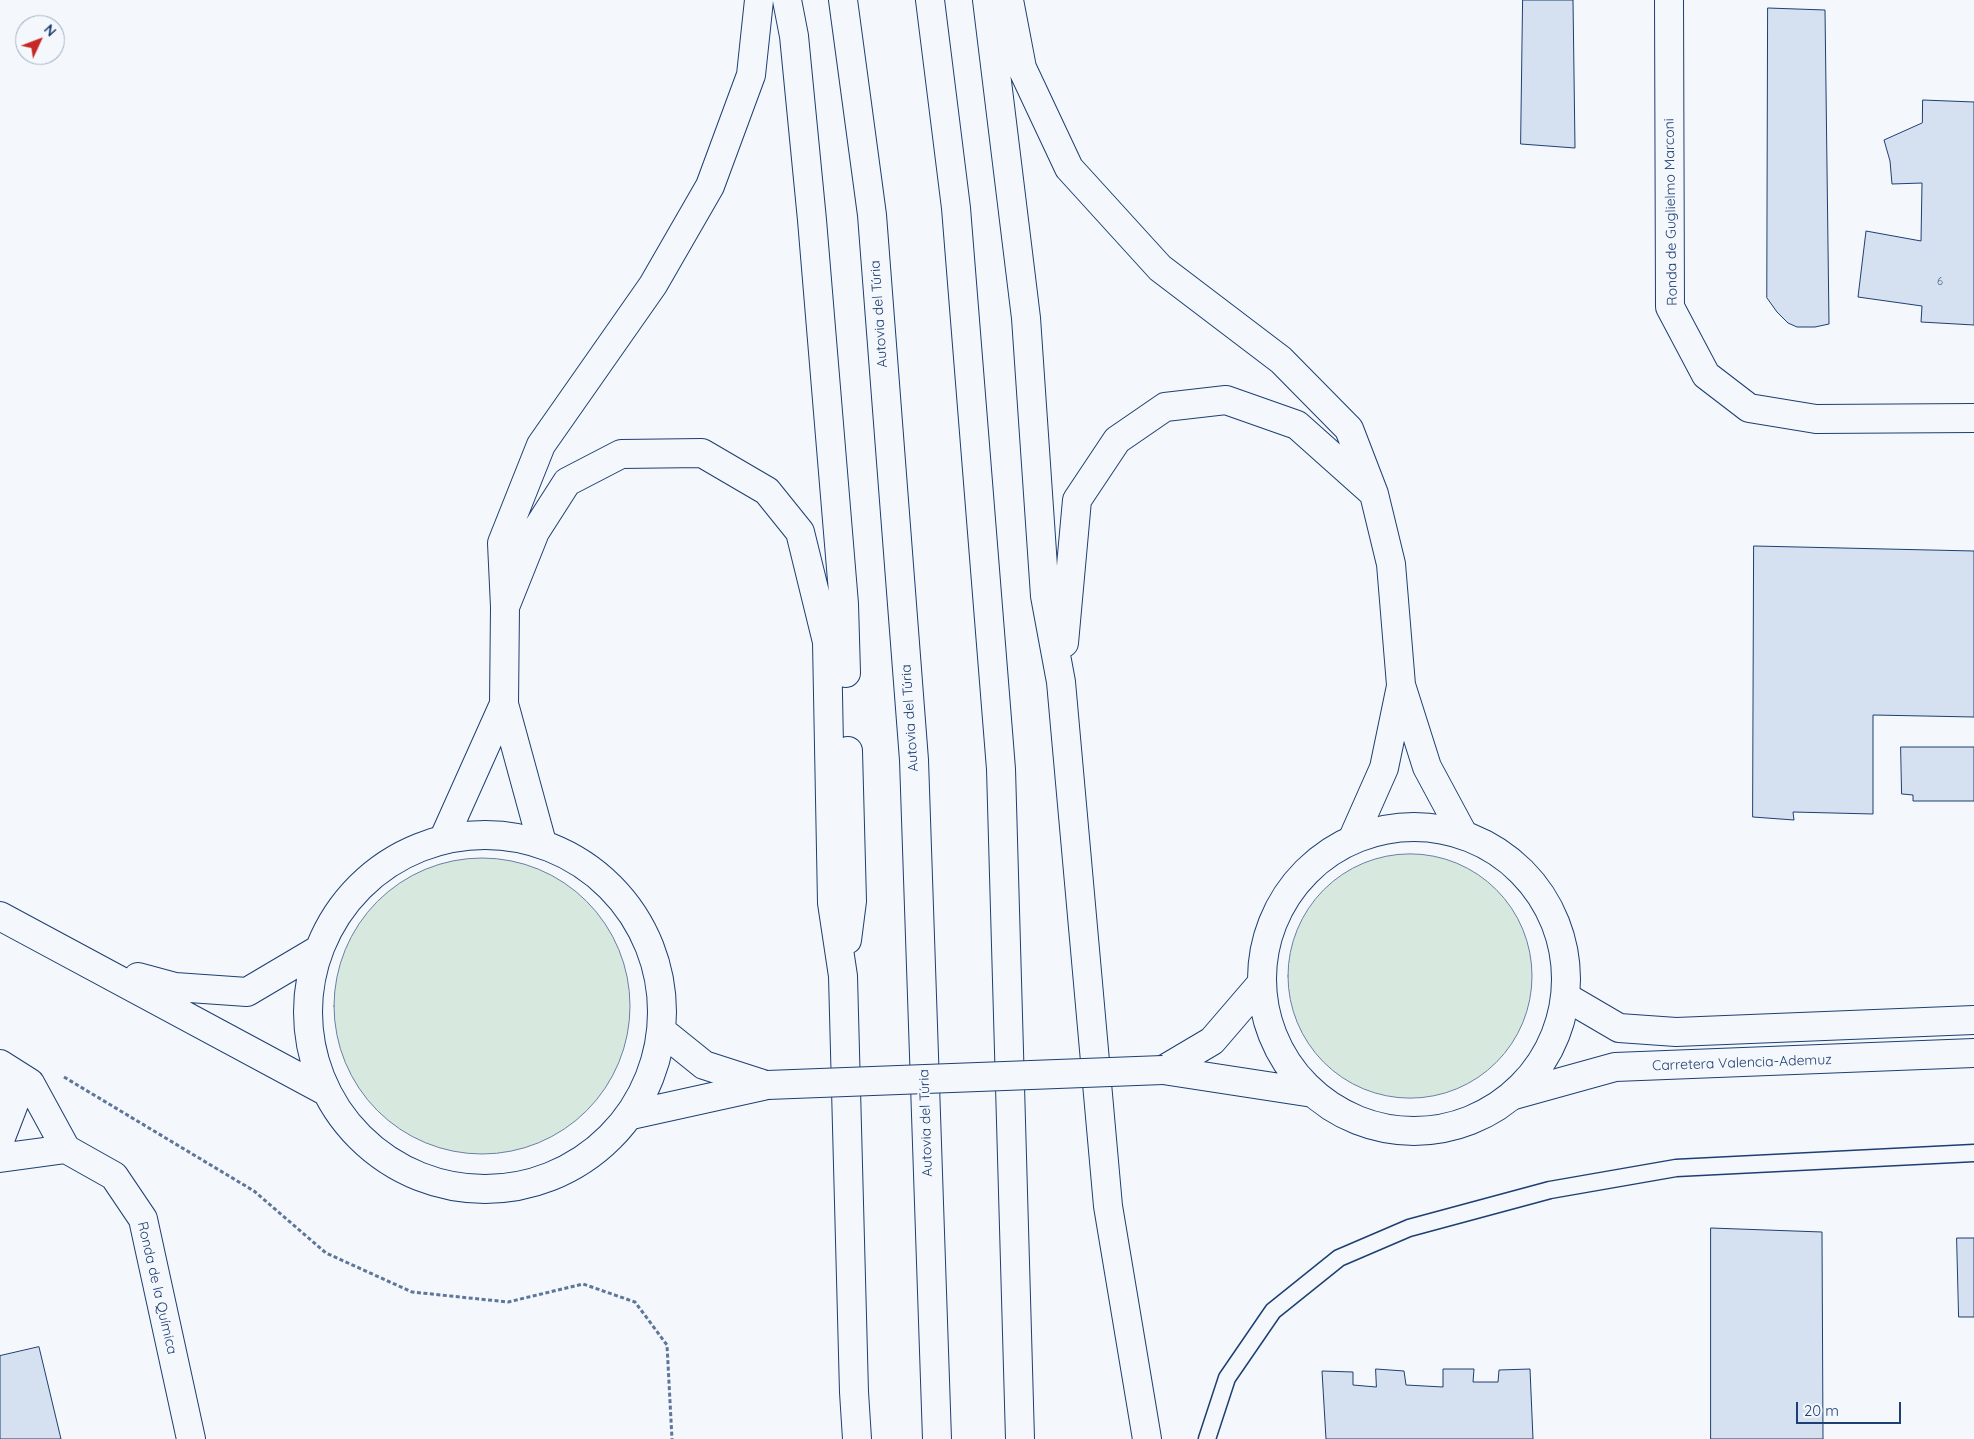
<!DOCTYPE html>
<meta charset="utf-8">
<style>
body{margin:0}
#map{position:relative;width:1974px;height:1439px;overflow:hidden;background:#f4f7fb;font-family:Quicksand,sans-serif}
canvas{display:block}
.north{position:absolute;left:15px;top:15px;width:50px;height:50px;box-sizing:border-box;background:#f4f7fb;border:1px solid #9eadc5;border-radius:50%;rotate:47deg;font-size:14px;font-weight:700;line-height:20px;text-align:center;color:#1d3f73}
.north::after{content:'';display:block;margin:auto;width:18px;height:22px;background:#c62828;clip-path:polygon(50% 0,100% 100%,50% 72%,0 100%)}
.scale{position:absolute;left:1796px;top:1402px;width:105px;height:22px;box-sizing:border-box;border:2px solid #1d3f73;border-top:0;padding-left:6px;font-size:15px;line-height:18px;white-space:nowrap;color:#1d3f73;-webkit-text-stroke:4px #f4f7fb;paint-order:stroke}
</style>
<div id="map">
<canvas width="1974" height="1439"></canvas>
<div class="north">N</div>
<div class="scale">20 m</div>
</div>
<script>
const c = document.querySelector('canvas').getContext('2d');
c.lineJoin = 'round';
function fill(path, color) {
  c.fillStyle = color;
  c.fill(path, 'evenodd');
}
function strokePath(path, color, width, dash) {
  c.strokeStyle = color;
  c.lineWidth = width;
  c.lineCap = dash ? 'butt' : 'round';
  c.setLineDash(dash || []);
  c.stroke(path);
}
function write(font, color, halo, rows, align = 'center') {
  c.font = font + ' Quicksand,sans-serif';
  c.lineWidth = 4;
  c.setLineDash([]);
  c.textBaseline = 'middle';
  c.strokeStyle = halo;
  c.fillStyle = color;
  for (const [text, x, y, turn = 0] of rows) {
    c.save();
    c.translate(x, y);
    c.rotate((+turn || 0) * Math.PI / 180);
    c.textAlign = isNaN(turn) ? turn : align;
    if (halo) c.strokeText(text, 0, 0);
    c.fillText(text, 0, 0);
    c.restore();
  }
}
const green = new Path2D(`
 M1288 976a122 122 0 1 1 244 0a122 122 0 1 1-244 0Z
 M334 1006a148 148 0 1 1 296 0a148 148 0 1 1-296 0Z`);
const building = new Path2D(`
 M1523,0H1573L1575,148L1521,144Z
 M1768,8L1825,10L1829,324L1815,327H1797L1788,323L1777,312L1767,298Z
 M1923,100L1974,102V325L1921,322L1922,306L1858,297L1866,231L1921,241L1922,183L1892,184L1890,161L1884,140L1922,123Z
 M1754,546L1974,551V717L1873,715V814L1793,812L1794,820L1753,817Z
 M1901,747H1974V801H1913V795L1902,794Z
 M1711,1228L1822,1232L1823,1439H1711Z
 M1957,1238H1974V1317H1959Z
 M39,1347L61,1439H0V1356Z
 M1376,1369L1404,1371L1406,1385L1443,1387V1369H1474L1473,1382H1498L1499,1370L1530,1369L1533,1439H1326L1322,1371L1353,1372V1385L1376,1387Z`);
const path = new Path2D(`
 M64,1077L254,1191L326,1253L412,1292L508,1302L583,1284L635,1302L667,1345L672,1439`);
const lane = new Path2D(`
 M1207,1439L1227,1378L1273,1311L1339,1258L1409,1228L1550,1190L1676,1168L1974,1153`);
const street = new Path2D(`
 M1669,0L1670,307L1706,375L1749,408L1816,419L1974,418
 M1566,997L1619,1028L1676,1032L1974,1020
 M0,1064L30,1083L66,1149
 M0,1081L15,1101L0,1140
 M1514,1095L1615,1067L1974,1053
 M0,1158L66,1149L114,1176L143,1219L191,1439`);
const secondary = new Path2D(`
 M1262 979a152 152 0 1 1 304 0a152 152 0 1 1-304 0Z
 M308 1012a177 177 0 1 1 354 0a177 177 0 1 1-354 0Z
 M0,916L327,1092
 M138,977L175,987L247,992L318,950
 M663,1032L704,1065L766,1085
 M1163,1070L1313,1093
 M1163,1070L1212,1041L1261,984
 M631,1115L767,1085`);
const highway = new Path2D(`
 M787,0L794,36L812,220L844,604L846,673
 M843,0L872,215L914,760L937,1439
 M930,0L956,208L1001,769L1020,1439
 M987,0L1026,318L1045,596L1061,682L1108,1206L1147,1439
 M1009,0L1022,68L1069,168L1160,268L1281,360L1349,429L1374,494L1391,564L1401,685L1427,767L1463,834
 M505,607L535,532L567,482L621,454L702,453L767,491L800,532L827,642L832,903L843,976L854,1392L857,1439
 M1064,643L1077,500L1117,440L1165,407L1226,400L1297,425L1371,491
 M444,838L504,704
 M1353,838L1384,768L1401,686
 M542,843L504,704L505,607L502,543L541,445L653,285L710,186L751,75L759,0
 M847,940L852,901L848,751`);
const secondaryBridge = new Path2D(`
 M767,1085L1163,1070`);
const numberNames = [
 ["6",1940,282]
];
const streetNames = [
 ["Ronda de Guglielmo Marconi",1671,212,-91],
 ["Autovia del Túria",879,314,-94],
 ["Autovia del Túria",910,718,-94],
 ["Carretera Valencia-Ademuz",1742,1063,-2],
 ["Autovia del Túria",926,1123,-92],
 ["Ronda de la Química",157,1288,77]
];
fill(green, '#d7e8df');
strokePath(green, '#687fa3', 1);
fill(building, '#d5e0f0');
strokePath(building, '#1d3f73', 1);
strokePath(lane, '#1d3f73', 19);
strokePath(street, '#1d3f73', 30);
strokePath(secondary, '#1d3f73', 30);
strokePath(highway, '#1d3f73', 30);
strokePath(path, '#5e769c', 3, [4, 2.5]);
strokePath(lane, '#f4f7fb', 16);
strokePath(street, '#f4f7fb', 28);
strokePath(secondary, '#f4f7fb', 28);
strokePath(highway, '#f4f7fb', 28);
strokePath(secondaryBridge, '#1d3f73', 30, []);
strokePath(secondaryBridge, '#f4f7fb', 28);
write('11px', '#4b6792', null, numberNames);
write('14px', '#1d3f73', '#f4f7fb', streetNames);
</script>
